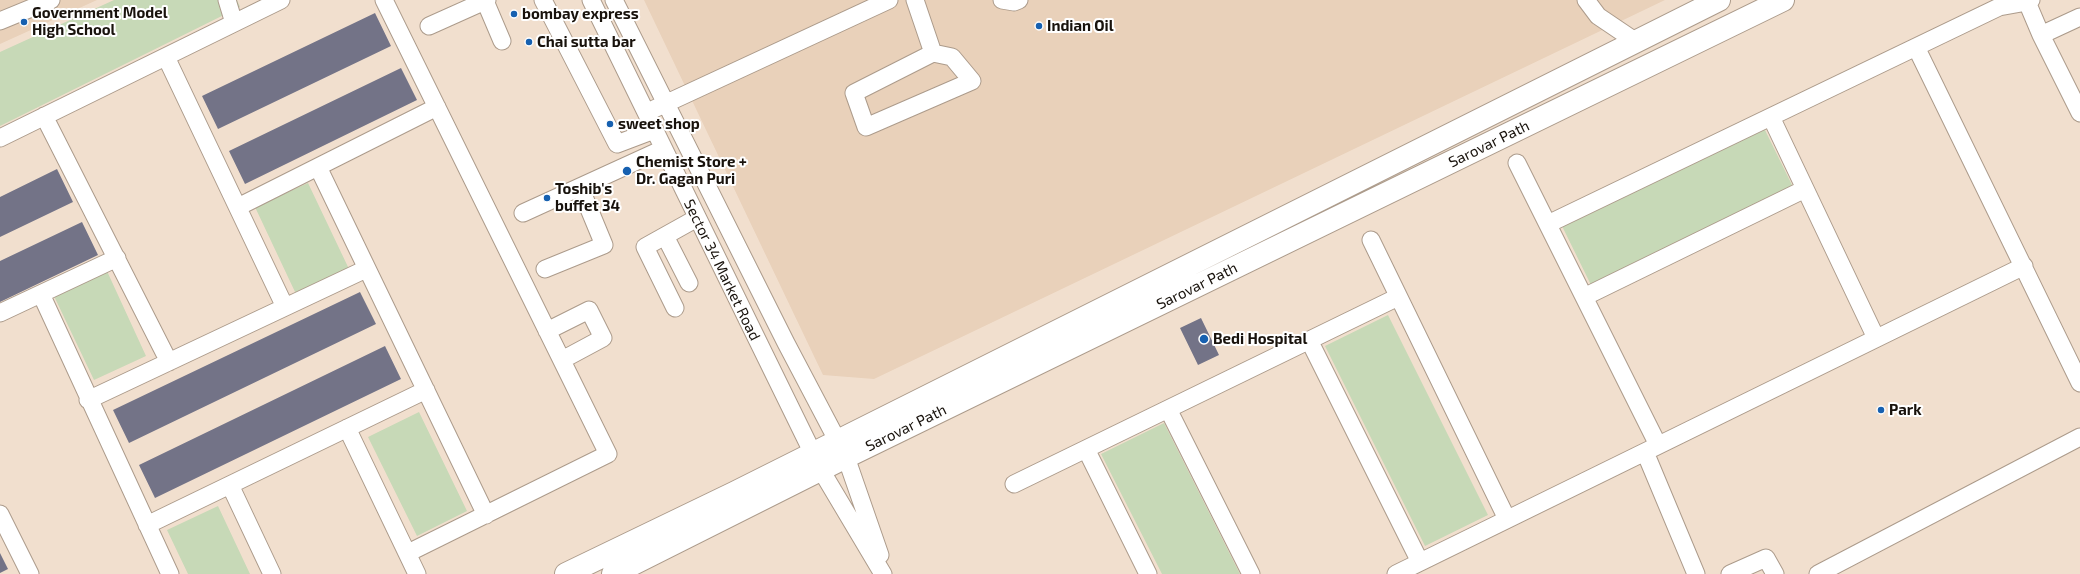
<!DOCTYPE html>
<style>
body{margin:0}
canvas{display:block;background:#f1dfce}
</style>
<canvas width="2080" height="574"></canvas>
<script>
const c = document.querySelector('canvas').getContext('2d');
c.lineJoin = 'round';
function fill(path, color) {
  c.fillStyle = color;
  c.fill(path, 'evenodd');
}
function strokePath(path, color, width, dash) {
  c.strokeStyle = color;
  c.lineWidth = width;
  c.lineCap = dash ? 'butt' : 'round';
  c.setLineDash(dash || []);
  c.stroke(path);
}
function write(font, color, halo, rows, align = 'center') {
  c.font = font + ' "Exo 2",sans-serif';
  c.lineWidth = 4;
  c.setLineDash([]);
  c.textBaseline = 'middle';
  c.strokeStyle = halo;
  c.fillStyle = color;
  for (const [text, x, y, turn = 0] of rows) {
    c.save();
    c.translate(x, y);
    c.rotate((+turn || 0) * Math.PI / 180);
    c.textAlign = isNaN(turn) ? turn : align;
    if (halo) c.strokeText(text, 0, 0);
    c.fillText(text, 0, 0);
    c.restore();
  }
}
const built = new Path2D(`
 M0,0H97L0,44Z
 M644,0H1665L874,379L823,375Z`);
const green = new Path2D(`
 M114,0H237L240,7L0,126V52Z
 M1764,128L1793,187L1591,285L1562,226Z
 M308,183L349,269L296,294L255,207Z
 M106,269L146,356L94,380L53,294Z
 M1388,315L1488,515L1425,546L1325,346Z
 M419,412L467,511L417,536L368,437Z
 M1164,423L1240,574H1162L1101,454Z
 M218,506L250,574H188L167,530Z`);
const building = new Path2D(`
 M375,13L391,46L218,129L202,96Z
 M401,68L417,100L245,184L229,151Z
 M57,169L73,202L0,237V197Z
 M82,222L98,255L0,302V261Z
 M360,292L376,324L129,443L113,410Z
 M1201,318L1219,355L1198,365L1180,328Z
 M385,346L401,379L155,498L139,465Z
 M0,553L8,569L0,573Z`);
const minor = new Path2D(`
 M227,0L234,23
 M384,0L608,454L408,553
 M543,0L617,144L654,130
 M591,0L821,470L883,574
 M614,0L786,343L846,457L880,555
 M915,0L933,53
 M1002,0L1014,2L1019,0
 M1586,0L1598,16L1635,41
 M2031,0L2027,2L2041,35L2080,17
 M485,1L502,41
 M0,21L51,0
 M429,26L487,0
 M2041,35L2080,113
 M1916,47L2080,383
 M933,53L952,57L972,81L866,127L854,93Z
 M166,57L285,307
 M654,109L889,0
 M44,116L169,362
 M1771,117L1876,338
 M0,138L281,0
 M1517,163L1658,445
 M318,167L486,515
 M238,207L437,107
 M523,213L663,149
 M1548,224L1999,7L2027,2
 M665,236L689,283
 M1371,240L1507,519
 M545,269L604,245L580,187
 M41,294L170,574
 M1584,297L1805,189
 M675,308L645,247L697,218
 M0,313L117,258
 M547,331L589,310L603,338L562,360
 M1309,340L1420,562
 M88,400L366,269
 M1168,409L1251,574
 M347,428L417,574
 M1086,449L1148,574
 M1645,452L1696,574
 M1014,484L1398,297
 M230,485L272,574
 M0,514L30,574
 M147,525L426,390
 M1396,574L2024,266
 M1730,574L1766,558L1775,574
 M1818,574L2080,437`);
const major = new Path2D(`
 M566,574L734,493L1719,0
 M613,574L846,457L1783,0`);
const markers = [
 [514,14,4,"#1660b0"],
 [24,22,4,"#1660b0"],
 [1039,26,4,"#1660b0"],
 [529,42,4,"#1660b0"],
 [610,124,4,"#1660b0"],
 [627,171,5,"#1660b0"],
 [547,198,4,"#1660b0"],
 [1204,339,5,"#1660b0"],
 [1881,410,4,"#1660b0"]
];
const poiNames = [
 ["Government Model",32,13],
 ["High School",32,30],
 ["bombay express",522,14],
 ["Indian Oil",1047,26],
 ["Chai sutta bar",537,42],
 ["sweet shop",618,124],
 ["Chemist Store +",636,162],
 ["Dr. Gagan Puri",636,179],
 ["Toshib's",555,189],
 ["buffet 34",555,206],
 ["Bedi Hospital",1213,339],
 ["Park",1889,410]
];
const streetNames = [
 ["Sarovar Path",1489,144,-26],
 ["Sector 34 Market Road",722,270,64],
 ["Sarovar Path",1197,286,-26],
 ["Sarovar Path",906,428,-26]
];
fill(built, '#e9d1ba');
fill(green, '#c7d9b7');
fill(building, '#737387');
strokePath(minor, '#ac9b8b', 19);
strokePath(major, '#ac9b8b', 24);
strokePath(minor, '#fff', 17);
strokePath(major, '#fff', 22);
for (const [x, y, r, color] of markers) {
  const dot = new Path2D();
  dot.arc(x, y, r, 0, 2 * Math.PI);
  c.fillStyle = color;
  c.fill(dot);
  strokePath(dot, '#fff', 1.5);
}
write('bold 15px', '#18120c', '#fff', poiNames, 'left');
write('15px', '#18120c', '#fff', streetNames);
</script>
